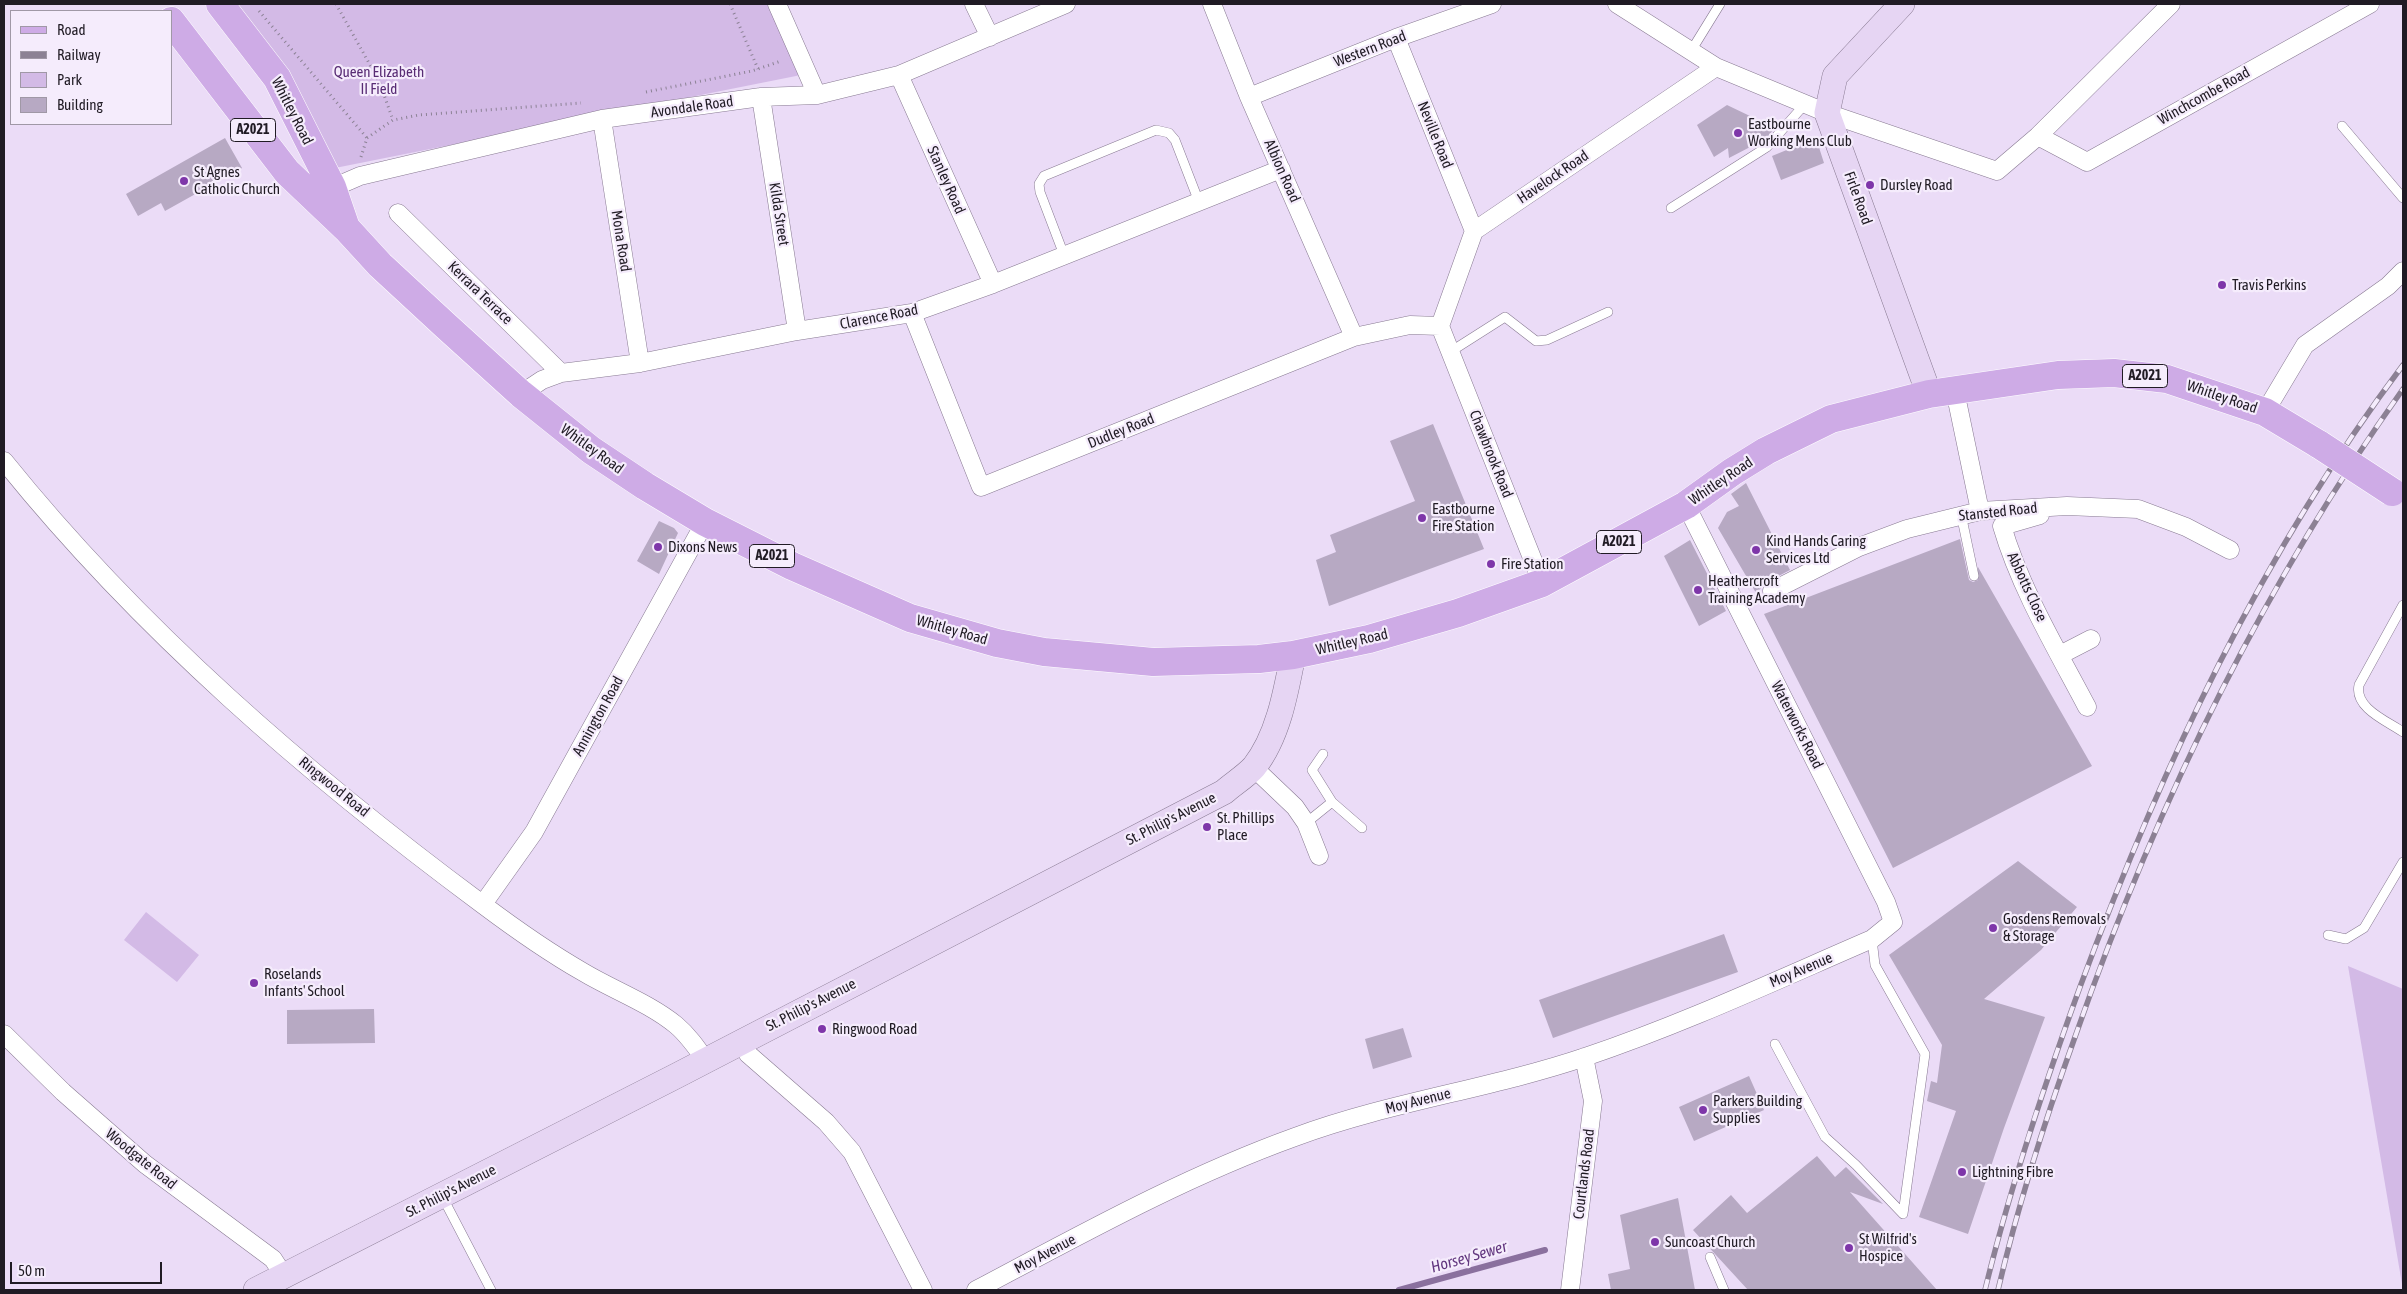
<!DOCTYPE html>
<style>
body{margin:0}
#map{position:relative;width:2407px;height:1294px;overflow:hidden;background:#ebdcf7;font-family:"Asap Condensed",sans-serif}
canvas{display:block}
.frame{position:absolute;inset:0;border:5px solid #201b24;pointer-events:none}
.legend{position:absolute;left:10px;top:10px;width:162px;height:115px;box-sizing:border-box;background:#f5ecfc;border:1px solid #a098a6;margin:0;padding:6px 9px;list-style:none;font-size:15px;color:#201b24}
.legend li{display:flex;align-items:center;gap:10px;height:25px}
.legend b{width:25px;border:1px solid #a098a6}
.scale{position:absolute;left:10px;top:1262px;width:152px;height:22px;box-sizing:border-box;border:2px solid #201b24;border-top:0;padding-left:6px;font-size:15px;line-height:18px;white-space:nowrap;color:#201b24;-webkit-text-stroke:4px #f5ecfc;paint-order:stroke}
</style>
<div id="map">
<canvas width="2407" height="1294"></canvas>
<div class="frame"></div>
<ul class="legend">
<li><b style="height:6px;background:#ceabe6"></b>Road</li>
<li><b style="height:6px;background:#8c8194"></b>Railway</li>
<li><b style="height:14px;background:#d3bae6"></b>Park</li>
<li><b style="height:14px;background:#b7a9c3"></b>Building</li>
</ul>
<div class="scale">50 m</div>
</div>
<script>
const c = document.querySelector('canvas').getContext('2d');
c.lineJoin = 'round';
function fill(path, color) {
  c.fillStyle = color;
  c.fill(path, 'evenodd');
}
function strokePath(path, color, width, dash) {
  c.strokeStyle = color;
  c.lineWidth = width;
  c.lineCap = dash ? 'butt' : 'round';
  c.setLineDash(dash || []);
  c.stroke(path);
}
function write(font, color, halo, rows, align = 'center') {
  c.font = font + ' "Asap Condensed",sans-serif';
  c.lineWidth = 4.5;
  c.setLineDash([]);
  c.textBaseline = 'middle';
  c.strokeStyle = halo;
  c.fillStyle = color;
  for (const [text, x, y, turn = 0] of rows) {
    c.save();
    c.translate(x, y);
    c.rotate((+turn || 0) * Math.PI / 180);
    c.textAlign = isNaN(turn) ? turn : align;
    if (halo) c.strokeText(text, 0, 0);
    c.fillText(text, 0, 0);
    c.restore();
  }
}
const green = new Path2D(`
 M233,4H767L801,75L335,168Z
 M146,912L199,955L177,982L124,940Z
 M2348,966L2403,989V1290Z`);
const stream = new Path2D(`
 M1399,1290L1545,1250`);
const building = new Path2D(`
 M1727,105L1775,128L1763,142L1755,147L1752,146L1729,158L1728,148L1714,157L1697,125Z
 M225,138L242,168L165,211L161,203L138,216L126,194Z
 M1816,138L1824,163L1781,180L1772,156Z
 M1433,424L1484,549L1329,606L1316,560L1336,552L1330,535L1415,501L1390,441Z
 M1746,483L1790,570L1767,582L1756,593L1718,528L1727,512L1739,506L1731,494Z
 M659,521L674,528L678,533L659,574L637,561Z
 M1960,539L1969,580L1973,582L1978,580V567L2092,766L1893,868L1764,614Z
 M1690,540L1726,611L1699,626L1664,556Z
 M2018,861L2077,907L2041,950L1984,999L2045,1017L2004,1128L1968,1234L1919,1217L1956,1111L1927,1101L1931,1081L1937,1083L1942,1045L1889,955Z
 M1724,934L1738,972L1553,1038L1539,1000Z
 M374,1009L375,1043L287,1044V1010Z
 M1403,1028L1412,1057L1373,1069L1365,1039Z
 M1749,1076L1764,1110L1694,1141L1679,1107Z
 M1817,1156L1835,1177L1846,1167L1883,1204L1850,1192L1937,1290H1748L1693,1230L1731,1195L1747,1213Z
 M1678,1198L1695,1290H1611L1608,1274L1630,1269L1620,1215Z`);
const path = new Path2D(`
 M336,4L379,81L393,120
 M730,4L758,69
 M259,11L367,138
 M646,92L752,71L781,61
 M361,157L367,138L393,120L419,115L581,103`);
const lane = new Path2D(`
 M1691,51L1720,4
 M2342,126L2403,198
 M1671,208L1767,147L1805,104
 M1064,255L1040,192L1039,184L1044,176L1156,130L1169,133L1175,140L1199,202
 M1450,352L1505,317L1536,341L1547,340L1608,312
 M1961,514L1974,576
 M2403,605L2359,685C2354,708 2387,721 2403,732
 M1332,802L1362,828
 M1306,823L1332,802L1312,770L1323,754
 M2328,935L2346,939L2364,928L2403,862
 M1775,1044L1825,1137L1856,1165L1903,1214L1925,1054L1875,965L1872,939
 M442,1196L491,1290
 M1710,1257L1724,1290`);
const street = new Path2D(`
 M777,4L817,95
 M974,4L990,37
 M1212,4L1249,97L1354,337
 M1617,4L1716,67L1827,113L1997,171L2038,136L2171,4
 M1396,38L1474,231
 M899,75L993,284
 M761,97L797,331
 M1249,97L1396,38L1492,4
 M602,119L640,363
 M2038,136L2087,162L2370,4
 M323,192L360,176L602,119L761,97L817,95L899,75L1066,4
 M398,213L561,373
 M912,313L981,487L1354,337L1410,325L1440,326
 M1440,326L1474,231L1716,67
 M1440,326L1542,583
 M1955,391L1980,511
 M521,394L542,380L561,373L640,363L797,331L912,313L993,284L1281,169
 M2265,412L2305,345L2388,286L2403,271
 M4,461C140,630 308,775 482,904C514,928 548,952 583,972C613,990 649,1003 676,1025C688,1035 697,1048 706,1061
 M2040,515L2002,526C2020,588 2057,650 2087,707
 M1772,591L1859,547L1907,529L1980,511L2067,506L2138,509L2186,527L2230,550
 M2060,655L2091,639
 M1253,767L1295,807L1306,823L1319,856
 M483,904L534,832L705,522
 M4,1034L63,1092L145,1164L273,1259L284,1276
 M742,1041L748,1054L826,1122L852,1152L923,1290
 M976,1290C1080,1235 1184,1177 1295,1137C1389,1102 1490,1089 1585,1057C1683,1024 1777,980 1872,939L1893,922L1886,902L1686,505
 M1570,1290L1593,1101L1584,1057`);
const secondary = new Path2D(`
 M1902,4L1835,76L1827,113L1929,394
 M256,1290L678,1075L1224,792C1233,784 1246,776 1254,767C1278,737 1286,692 1293,655`);
const primary = new Path2D(`
 M220,4L277,78L332,187L345,225
 M171,21L287,172L347,229L380,265L446,326L521,394L591,450L645,486L705,522L792,566L910,618L997,643L1044,652L1153,662L1259,659L1293,655L1369,639L1458,613L1542,583L1686,505L1732,472L1766,451L1831,419L1929,394L2058,375L2114,373L2167,379L2265,412L2320,445`);
const rail = new Path2D(`
 M1985,1290C2010,1187 2044,1086 2080,987C2161,768 2262,552 2403,365
 M1998,1290C2018,1205 2045,1120 2075,1037C2155,808 2262,587 2403,389`);
const primaryBridge = new Path2D(`
 M2320,445L2392,492`);
const markers = [
 [1738,133,5,"#7e36a9"],
 [184,181,5,"#7e36a9"],
 [1870,185,5,"#7e36a9"],
 [2222,285,5,"#7e36a9"],
 [1422,518,5,"#7e36a9"],
 [658,547,5,"#7e36a9"],
 [1756,550,5,"#7e36a9"],
 [1491,564,5,"#7e36a9"],
 [1698,590,5,"#7e36a9"],
 [1207,827,5,"#7e36a9"],
 [1993,928,5,"#7e36a9"],
 [254,983,5,"#7e36a9"],
 [822,1029,5,"#7e36a9"],
 [1703,1110,5,"#7e36a9"],
 [1962,1172,5,"#7e36a9"],
 [1655,1242,5,"#7e36a9"],
 [1849,1248,5,"#7e36a9"]
];
const shields = [
 [253,130,45],
 [2145,376,45],
 [1619,542,45],
 [772,556,45]
];
const shieldNames = [
 ["A2021",253,130],
 ["A2021",2145,376],
 ["A2021",1619,542],
 ["A2021",772,556]
];
const streetNames = [
 ["Western Road",1370,49,-21],
 ["Winchcombe Road",2204,96,-29],
 ["Avondale Road",692,107,-8],
 ["Whitley Road",292,111,63],
 ["Neville Road",1435,135,68],
 ["Albion Road",1282,171,66],
 ["Havelock Road",1553,177,-34],
 ["Stanley Road",946,180,66],
 ["Firle Road",1858,198,70],
 ["Kilda Street",779,214,81],
 ["Mona Road",621,241,81],
 ["Kerrara Terrace",480,293,44],
 ["Clarence Road",879,317,-11],
 ["Whitley Road",2222,397,19],
 ["Dudley Road",1121,431,-22],
 ["Whitley Road",592,449,36],
 ["Chawbrook Road",1491,454,68],
 ["Whitley Road",1721,481,-34],
 ["Stansted Road",1998,512,-6],
 ["Abbotts Close",2027,587,65],
 ["Whitley Road",952,630,16],
 ["Whitley Road",1352,642,-13],
 ["Annington Road",598,716,-61],
 ["Waterworks Road",1797,725,63],
 ["Ringwood Road",334,787,39],
 ["St. Philip's Avenue",1171,819,-27],
 ["Moy Avenue",1801,970,-23],
 ["St. Philip's Avenue",811,1005,-27],
 ["Moy Avenue",1418,1101,-14],
 ["Woodgate Road",141,1159,39],
 ["Courtlands Road",1584,1174,-83],
 ["St. Philip's Avenue",451,1191,-27],
 ["Moy Avenue",1045,1254,-28]
];
const parkNames = [
 ["Queen Elizabeth",379,72],
 ["II Field",379,89]
];
const poiNames = [
 ["Eastbourne",1748,124],
 ["Working Mens Club",1748,141],
 ["St Agnes",194,172],
 ["Catholic Church",194,189],
 ["Dursley Road",1880,185],
 ["Travis Perkins",2232,285],
 ["Eastbourne",1432,509],
 ["Fire Station",1432,526],
 ["Kind Hands Caring",1766,541],
 ["Services Ltd",1766,558],
 ["Dixons News",668,547],
 ["Fire Station",1501,564],
 ["Heathercroft",1708,581],
 ["Training Academy",1708,598],
 ["St. Phillips",1217,818],
 ["Place",1217,835],
 ["Gosdens Removals",2003,919],
 ["& Storage",2003,936],
 ["Roselands",264,974],
 ["Infants' School",264,991],
 ["Ringwood Road",832,1029],
 ["Parkers Building",1713,1101],
 ["Supplies",1713,1118],
 ["Lightning Fibre",1972,1172],
 ["St Wilfrid's",1859,1239],
 ["Hospice",1859,1256],
 ["Suncoast Church",1665,1242]
];
const waterNames = [
 ["Horsey Sewer",1469,1257,-16]
];
fill(green, '#d3bae6');
strokePath(stream, '#8a709e', 6);
fill(building, '#b7a9c3');
strokePath(lane, '#887a92', 10);
strokePath(street, '#887a92', 19);
strokePath(secondary, '#887a92', 26);
strokePath(primary, '#fff', 29);
strokePath(path, '#8c8295', 3, [1, 4]);
strokePath(lane, '#fff', 9);
strokePath(street, '#fff', 18);
strokePath(secondary, '#e6d5f3', 25);
strokePath(primary, '#ceabe6', 28);
strokePath(rail, '#8c8194', 5.5);
strokePath(rail, '#f5ecfc', 4, [11]);
strokePath(primaryBridge, '#fff', 29, []);
strokePath(primaryBridge, '#ceabe6', 28);
for (const [x, y, r, color] of markers) {
  const dot = new Path2D();
  dot.arc(x, y, r, 0, 2 * Math.PI);
  c.fillStyle = color;
  c.fill(dot);
  strokePath(dot, '#f5ecfc', 2);
}
for (const [x, y, w] of shields) {
  const box = new Path2D();
  box.roundRect(x - w / 2, y - 11.5, w, 23, 4);
  c.fillStyle = '#f5ecfc';
  c.fill(box);
  strokePath(box, '#201b24', 1);
}
write('bold 14px', '#201b24', null, shieldNames);
write('15px', '#201b24', '#f5ecfc', streetNames);
write('15px', '#582c74', '#f5ecfc', parkNames);
write('15px', '#201b24', '#f5ecfc', poiNames, 'left');
write('italic 16px', '#62367f', '#f5ecfc', waterNames);
</script>
